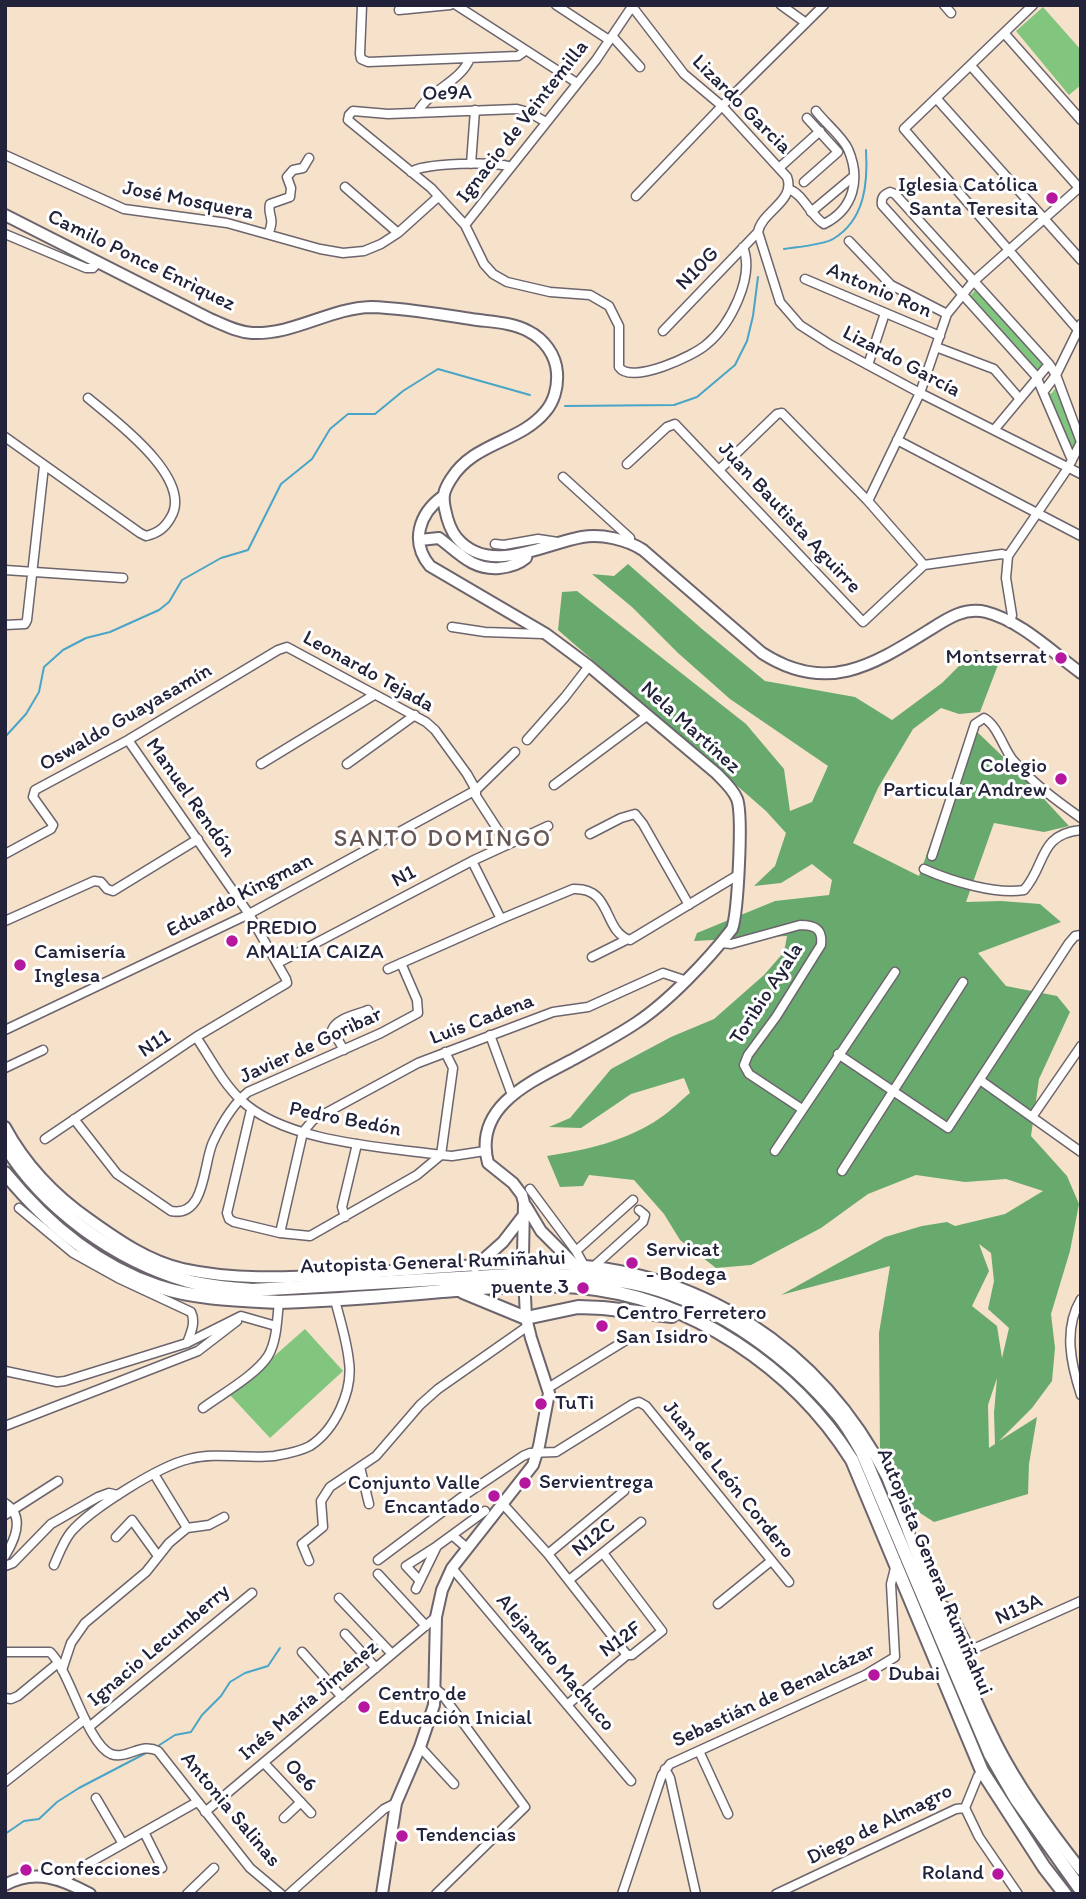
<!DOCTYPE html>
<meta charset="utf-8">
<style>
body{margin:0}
#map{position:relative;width:1086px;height:1899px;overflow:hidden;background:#f6e1ca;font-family:Itim,sans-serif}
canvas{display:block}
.frame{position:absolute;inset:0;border:7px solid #22223b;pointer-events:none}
</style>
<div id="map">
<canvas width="1086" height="1899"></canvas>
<div class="frame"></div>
</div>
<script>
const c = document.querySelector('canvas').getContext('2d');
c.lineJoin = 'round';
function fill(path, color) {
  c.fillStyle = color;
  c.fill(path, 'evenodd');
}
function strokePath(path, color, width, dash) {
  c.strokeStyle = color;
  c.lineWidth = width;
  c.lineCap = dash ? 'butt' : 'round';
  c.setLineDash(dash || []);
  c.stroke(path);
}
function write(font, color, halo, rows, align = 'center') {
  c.font = font + ' Itim,sans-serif';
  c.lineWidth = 6;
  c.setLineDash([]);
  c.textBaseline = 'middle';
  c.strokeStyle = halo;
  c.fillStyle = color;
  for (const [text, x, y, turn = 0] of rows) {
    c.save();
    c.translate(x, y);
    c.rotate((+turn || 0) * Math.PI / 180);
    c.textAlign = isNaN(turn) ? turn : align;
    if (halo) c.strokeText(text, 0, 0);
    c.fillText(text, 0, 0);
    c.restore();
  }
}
const green = new Path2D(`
 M1043,7L1081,50V85L1069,95L1016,31Z
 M977,288L1043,365L1035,372L970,296Z
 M1056,387L1076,441L1071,450L1047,394L1052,393Z
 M305,1329L343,1371L270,1438L230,1395Z`);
const forest = new Path2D(`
 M628,564L702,629L765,681L855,697L892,720L942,683L975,650L1001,657L980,712L959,714L941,708L913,729L878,788L853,843L919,876L972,727L1020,773L1069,826L1044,832L994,823L966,902L1001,901L1040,904L1061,922L978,953L1006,986L1057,996L1070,1012L1039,1079L1031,1136L1067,1176L1079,1204L1070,1251L1051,1314L1055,1348L1052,1381L1032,1408L999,1441L1037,1417L1029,1464L1028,1494L934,1522L903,1502L880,1450L879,1333L890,1266L781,1295L885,1237L922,1226L947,1222L955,1226L1005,1214L1043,1191L1006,1179L965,1182L916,1175L868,1194L821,1228L751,1265L716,1268L680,1240L664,1214L634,1180L589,1175L583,1186L560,1187L547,1156C586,1150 627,1141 660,1118C671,1111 680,1101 690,1093L684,1078L631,1094L581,1128L549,1127L570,1118L611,1069L671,1037L714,1019L764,975L784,952L787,936L694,941L697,933L775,901L829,895L832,880L812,864L781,883L754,886L775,866L786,833L766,811L558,630L562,592L577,591L746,724L784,769L790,811L812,802L828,766L730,699L678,653L632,607L592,574L614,576ZM979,1244L991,1253L994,1281L988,1309L1009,1328L1002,1358L997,1326L972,1306L989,1271ZM997,1378L994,1413L995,1444L989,1448L988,1405Z`);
const stream = new Path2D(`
 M784,249C796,247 823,245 833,239C865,220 868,183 866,150
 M565,406L674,405L697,397L735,365L747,341L753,316L758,277
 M5,737L26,714L39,692L44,667L63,650L86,638L110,632L159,610L169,602L182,580L221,558L248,550L281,484L312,459L330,429L348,414H375L403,391L438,369L530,395
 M158,1746L175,1735L191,1732L202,1715L221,1696L230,1682L245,1673L268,1666L280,1648
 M5,1834L24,1821L39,1819L57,1802L79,1788L148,1752`);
const minor = new Path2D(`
 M362,5L360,54L361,59L368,62L518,56L525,51
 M456,5L577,83
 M556,5L609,40
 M631,5L684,74L722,106L787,177C796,201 762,211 758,232L663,331
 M781,5L806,23
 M944,5L951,13
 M1033,5L904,129L1078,330
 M399,10L450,5
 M1004,33L1081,120
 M612,36L640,67
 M971,66L1081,190
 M936,98L1081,260
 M417,113C429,90 461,82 470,58
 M546,122L528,112L517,109L388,114L353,111L349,115L348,120L431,188L465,225L484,264L493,274L507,282L550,292L590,295L609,306L619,326V367C631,385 694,356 707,344C730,325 755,277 743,247
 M5,155L124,209L227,223L320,249L343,253L364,251L381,244L398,233L438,197
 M471,164L475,110
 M779,168L820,131
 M411,172C421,163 498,161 511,167
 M804,182L838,152L807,118
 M345,187L398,233
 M789,189C804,195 810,215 824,224C854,209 861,179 848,149C842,136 825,123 816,111
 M636,196L722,106L824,5
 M811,212L854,176
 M465,225L596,60L633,5
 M758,232L780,302L800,325L831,345L920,393L1081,474
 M5,234L86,268H93L97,263
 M268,234C276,217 267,216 270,204L290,197L291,188L287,177L293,170L303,168L309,158
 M849,241L891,285L947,314
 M805,279L940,336
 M936,347L994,369L1019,398
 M868,365L885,313
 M1044,391L1056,375L1081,324
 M994,430L1049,364
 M5,437L140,533L146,536C158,533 165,528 171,517C194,478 113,419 88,398
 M897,440L1081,536
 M1072,460L1036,376L882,205C881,198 883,195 890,192L895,194L1049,364L1056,375L1081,442
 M627,464L667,427L675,424L863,622L924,565L1002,554L1008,556
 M719,470L777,414L782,413L868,501L924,565
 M563,477L630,538V543
 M868,501L920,393L947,314L973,282L1081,186
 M495,544L504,545L538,539L558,542
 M5,570L123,578
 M1010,623L1012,615L1006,578L1008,556L1068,468L1081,442
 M5,625L25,624L27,620L44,466
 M452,627L485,632L543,634
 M527,740L565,697L589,666
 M261,764L374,695
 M347,764L415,715
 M554,785L648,715
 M590,834L621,818L635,814L643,824L689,905
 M5,854L51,829L53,825L33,797L35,790L128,740L278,650L287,647L426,722L435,730L467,774L476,790V796L507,844
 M932,856L975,724L984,718C997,725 1003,747 1012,759C1031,782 1057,801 1081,818
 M472,861L501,919L573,889C613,887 602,931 630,940L738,875
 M924,869C951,881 996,895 1024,890C1046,866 1038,834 1081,830
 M5,921L94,881L101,882L107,889L113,891L198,839
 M721,943L731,944L800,925C815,925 823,929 821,945L776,1017L748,1055L744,1065L749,1074L802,1109
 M592,957L626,940
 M278,963L472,861L548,826
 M388,969L501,919
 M5,1030L249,914L476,790L515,752
 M490,1035L512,1095
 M196,1037C210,1057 222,1082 240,1099C283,1142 382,1147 441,1155L452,1156L485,1151
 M344,1050L332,1030C337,1018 356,1015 368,1010
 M838,1054L948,1128L1069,943L1075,936L1081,935
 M5,1068L43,1050
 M980,1080L1081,1152
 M251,1110L227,1213L229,1219L234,1222L280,1233L310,1236L417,1175L441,1155L453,1068L445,1052
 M1032,1117L1081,1046
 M74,1119L117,1174L171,1211C206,1218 203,1163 213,1142C221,1125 233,1104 248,1092L381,1033L418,1013L417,1000L401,963
 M45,1139L196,1037L287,983L286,979L249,914L128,740
 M775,1151L895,972
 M842,1171L963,982
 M530,1189L576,1251L585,1267
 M19,1208L73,1253L118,1278L191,1312C196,1322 191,1333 187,1343
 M345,1217L342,1207L357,1144
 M280,1233L303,1132L313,1120L418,1063L553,1012L588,1007L663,973L684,980
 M576,1251L633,1200
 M592,1268L643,1222L645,1215L639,1210
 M1081,1299C1063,1329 1071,1364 1081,1395
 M5,1371L57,1382L65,1381L187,1343L241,1316L276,1326
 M548,1388L631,1337
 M203,1408C222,1394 256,1375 268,1356C277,1341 277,1319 279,1302
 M5,1426L198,1351L237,1321
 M360,1467L369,1504
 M154,1474L187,1528
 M5,1503C25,1516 16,1538 5,1556
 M502,1503L548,1554L627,1655
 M5,1515L58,1481
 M187,1528L209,1525L224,1517
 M452,1535L467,1548
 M116,1537L132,1520L158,1556
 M548,1554L624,1491
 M378,1560L462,1497L523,1456L530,1453L556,1452L633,1404L639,1402L646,1406L789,1582
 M309,1561L302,1544L323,1527L321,1501L330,1487L376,1456L420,1405L438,1389L528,1326
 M54,1565C59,1554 63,1542 71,1532C91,1509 159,1466 189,1459C217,1452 245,1459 274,1456C286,1454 299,1452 310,1446C335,1430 353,1391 349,1362C347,1341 340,1320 335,1300
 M5,1566L13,1563L51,1524L98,1497L109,1493L118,1495
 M452,1568L631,1781
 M378,1574L426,1626
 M569,1580L641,1522
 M420,1581L406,1566L437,1546
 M416,1589L437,1546L485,1511
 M339,1598L392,1654
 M937,1602L949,1608L971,1650L970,1684
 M718,1604L771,1561
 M345,1634L376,1668
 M971,1650L1081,1601
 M5,1652H50C70,1671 87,1744 111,1754C127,1760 141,1742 158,1751L250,1868L281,1894
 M302,1652L342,1697
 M62,1670L71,1643L85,1623L146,1572L169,1543L187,1528
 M5,1698L11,1699L18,1696L58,1663
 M567,1705L627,1655H632L662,1631L603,1553
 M89,1727L252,1593
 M420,1747L454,1784
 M699,1751L728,1814
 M264,1763L311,1813
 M665,1769L670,1778L696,1894
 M5,1782L85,1719
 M96,1798L123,1844
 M965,1808L979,1837L1018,1894
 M965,1808L978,1776L982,1771
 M205,1812L436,1617
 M284,1818L301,1802
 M144,1832L162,1868
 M64,1881L75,1871L197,1802
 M187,1894L214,1868
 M289,1894L384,1809L396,1803
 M436,1894L525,1807L441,1693L436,1689
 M622,1894L662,1775L670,1764L865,1675L895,1657L891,1584L896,1564
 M776,1894L956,1809L965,1808`);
const major = new Path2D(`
 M5,215L210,319C224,325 237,332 252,333C294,335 330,308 371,307C405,308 438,314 471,319C490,322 512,322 528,331C544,339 556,355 557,373C558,387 554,402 545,412C519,443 474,442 451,479C444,490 442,496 445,509C447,519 450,530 457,538C489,576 543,544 582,537C602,534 626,539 643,550L762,653C827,695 873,665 931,629C948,618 965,607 986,612C1021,621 1052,652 1081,673
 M442,497C419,514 410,542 430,566L546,634L589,666L716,773C723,780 733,789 737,799C743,814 738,913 732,929C708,960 668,1002 636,1023C615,1037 592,1049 570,1061C530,1082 473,1107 488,1163L513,1183L522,1195L524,1203L523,1257
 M420,540L439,538C459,553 472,570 499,568C509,567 518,565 526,558L527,553
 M5,1127C26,1166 54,1195 90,1220C118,1240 148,1261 183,1269C233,1280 284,1278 335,1275C407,1271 480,1262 552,1264C698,1267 821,1348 887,1477C922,1565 955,1661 997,1745C1020,1790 1050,1831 1081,1870
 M526,1206L541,1231L575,1265
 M475,1267L503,1242L523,1216
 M5,1885C35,1868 62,1879 90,1894
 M382,1894L396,1803L420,1747L434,1705L436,1617L442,1590L452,1568L533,1465L539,1446L549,1393L531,1338L526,1318L525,1296`);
const highway = new Path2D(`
 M5,1145C44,1209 116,1260 188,1281C209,1287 231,1288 252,1290L527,1274C566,1275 607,1276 645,1286C720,1306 789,1356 839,1416C848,1427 855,1440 862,1452L990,1754L1016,1799L1081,1890
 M5,1173C46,1223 95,1265 157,1286C195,1299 239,1300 279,1302C333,1300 388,1296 442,1291C488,1288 534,1283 580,1287C690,1297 794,1368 852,1460L982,1771L1044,1867L1065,1894
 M463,1292L526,1318L578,1307L603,1308L672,1316`);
const markers = [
 [1052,198,7,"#b5179e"],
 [1061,658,7,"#b5179e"],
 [1061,779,7,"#b5179e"],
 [232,941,7,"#b5179e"],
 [20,965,7,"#b5179e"],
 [632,1263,7,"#b5179e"],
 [583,1288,7,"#b5179e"],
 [602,1326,7,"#b5179e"],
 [541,1404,7,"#b5179e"],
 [525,1483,7,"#b5179e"],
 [494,1496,7,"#b5179e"],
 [874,1675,7,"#b5179e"],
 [364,1707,7,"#b5179e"],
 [402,1836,7,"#b5179e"],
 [26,1870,7,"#b5179e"],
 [998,1874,7,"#b5179e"]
];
const streetNames = [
 ["Oe9A",447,94,-2],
 ["Lizardo Garcia",741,105,45],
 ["Ignacio de Veintemilla",523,122,-52],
 ["José Mosquera",188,201,11],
 ["Camilo Ponce Enrìquez",141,261,26],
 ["N10G",698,269,-46],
 ["Antonio Ron",879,291,23],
 ["Lizardo García",901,362,28],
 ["Juan Bautista Aguirre",789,518,47],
 ["Leonardo Tejada",368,672,29],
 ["Oswaldo Guayasamín",126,718,-30],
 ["Nela Martínez",690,728,42],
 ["Manuel Rendón",190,798,55],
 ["N1",404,877,-28],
 ["Eduardo Kingman",240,896,-27],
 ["Toribio Ayala",767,994,-57],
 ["Luis Cadena",482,1020,-21],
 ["N11",155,1044,-34],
 ["Javier de Goribar",311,1046,-25],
 ["Pedro Bedón",345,1120,11],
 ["Autopista General Rumiñahui",433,1263,-2],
 ["Juan de León Cordero",728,1480,51],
 ["N12C",594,1538,-39],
 ["Autopista General Rumiñahui",934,1572,67],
 ["N13A",1019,1610,-24],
 ["N12F",621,1640,-36],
 ["Ignacio Lecumberry",159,1646,-40],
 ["Alejandro Machuco",555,1663,50],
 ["Sebastián de Benalcázar",774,1696,-25],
 ["Inés María Jiménez",309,1701,-40],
 ["Oe6",300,1776,47],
 ["Antonia Salinas",230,1810,50],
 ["Diego de Almagro",880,1825,-26]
];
const poiNames = [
 ["Iglesia Católica",1038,186,"right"],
 ["Santa Teresita",1038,210,"right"],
 ["Montserrat",1047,658,"right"],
 ["Colegio",1047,767,"right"],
 ["Particular Andrew",1047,791,"right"],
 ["PREDIO",246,929],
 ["AMALIA CAIZA",246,953],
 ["Camisería",34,953],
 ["Inglesa",34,977],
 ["Servicat",646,1251],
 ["- Bodega",646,1275],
 ["puente 3",569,1288,"right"],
 ["Centro Ferretero",616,1314],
 ["San Isidro",616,1338],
 ["TuTi",555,1404],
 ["Servientrega",539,1483],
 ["Conjunto Valle",480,1484,"right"],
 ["Encantado",480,1508,"right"],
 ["Dubai",888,1675],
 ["Centro de",378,1695],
 ["Educación Inicial",378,1719],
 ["Tendencias",416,1836],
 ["Confecciones",40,1870],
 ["Roland",984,1874,"right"]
];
const quarterNames = [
 ["SANTO DOMINGO",443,840]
];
fill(green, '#81c57f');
fill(forest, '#68aa6e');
strokePath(stream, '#49a5c7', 2);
strokePath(minor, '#6c656d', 11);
strokePath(major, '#6c656d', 14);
strokePath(highway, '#6c656d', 16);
strokePath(minor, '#fff', 8);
strokePath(major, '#fff', 10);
strokePath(highway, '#fff', 12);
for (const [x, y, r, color] of markers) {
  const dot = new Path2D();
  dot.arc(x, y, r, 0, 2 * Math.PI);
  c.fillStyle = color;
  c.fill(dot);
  strokePath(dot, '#fff', 2.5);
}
write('21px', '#22223b', '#fff', streetNames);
write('21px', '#22223b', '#fff', poiNames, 'left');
c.letterSpacing = '2px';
write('24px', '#675754', '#fff', quarterNames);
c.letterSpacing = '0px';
</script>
